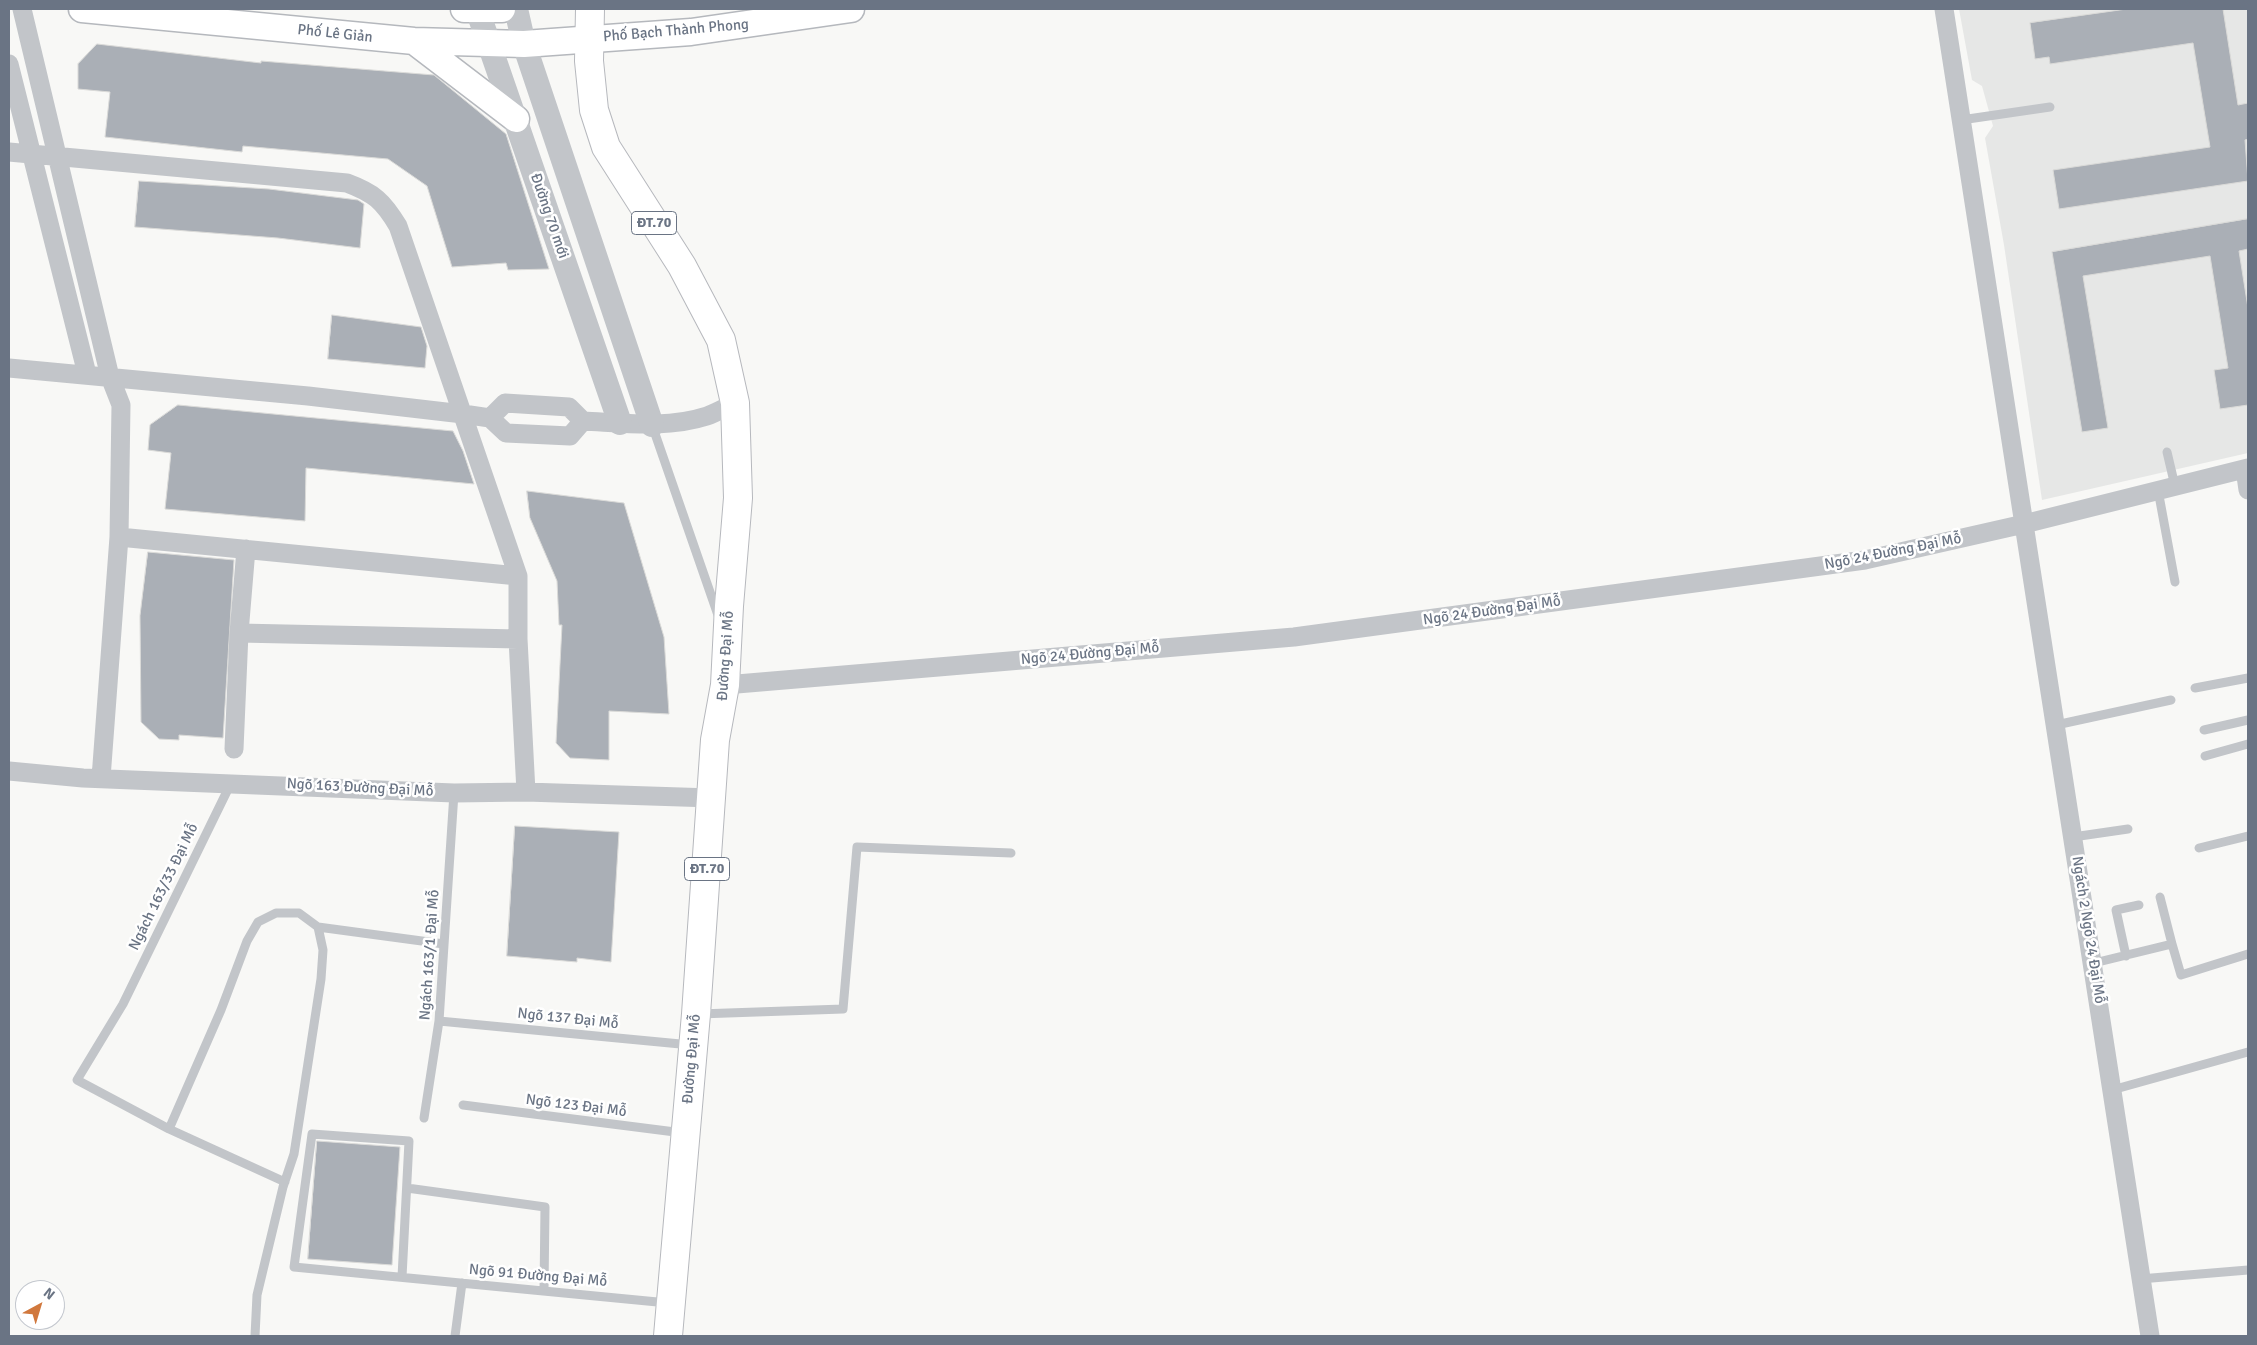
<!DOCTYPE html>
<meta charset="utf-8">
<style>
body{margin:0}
#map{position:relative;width:2257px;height:1345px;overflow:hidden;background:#f8f8f6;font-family:Signika,sans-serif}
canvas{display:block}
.frame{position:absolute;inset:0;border:10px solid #6a7484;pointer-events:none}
.north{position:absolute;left:15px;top:1280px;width:50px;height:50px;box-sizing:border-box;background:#fff;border:1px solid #c3c7ce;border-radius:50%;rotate:39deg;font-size:14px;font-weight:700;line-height:20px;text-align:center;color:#6a7484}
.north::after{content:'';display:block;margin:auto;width:18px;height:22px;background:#d1783d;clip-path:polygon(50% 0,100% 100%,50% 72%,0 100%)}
</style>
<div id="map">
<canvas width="2257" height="1345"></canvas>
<div class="frame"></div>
<div class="north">N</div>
</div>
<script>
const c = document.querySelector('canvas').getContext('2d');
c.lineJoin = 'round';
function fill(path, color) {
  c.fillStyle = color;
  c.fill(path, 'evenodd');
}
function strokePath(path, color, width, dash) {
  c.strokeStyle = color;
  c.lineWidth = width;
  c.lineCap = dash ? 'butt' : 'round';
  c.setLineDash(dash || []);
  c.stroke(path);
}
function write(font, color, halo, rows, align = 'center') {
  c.font = font + ' Signika,sans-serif';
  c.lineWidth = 5;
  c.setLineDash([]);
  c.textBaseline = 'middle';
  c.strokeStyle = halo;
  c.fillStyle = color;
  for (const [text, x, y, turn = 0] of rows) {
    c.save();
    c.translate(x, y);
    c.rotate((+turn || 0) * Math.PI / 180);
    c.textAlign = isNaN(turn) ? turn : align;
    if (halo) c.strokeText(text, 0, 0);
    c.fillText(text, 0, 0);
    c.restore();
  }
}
const built = new Path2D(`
 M1959,9H2248V453L2042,500L2004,245L1985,138L1993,126L1982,86L1972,80Z`);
const building = new Path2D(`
 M2127,9H2223L2238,105L2248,103V139L2245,140L2248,181L2059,209L2053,170L2210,147L2193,43L2050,64L2049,57L2035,59L2030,23Z
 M97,44L261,63V61L434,75L506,134L549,269L508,270L506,263L452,267L427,186L388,159L243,146L242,152L105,137L110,92L78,89V64Z
 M139,181L269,189L358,200L364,204L360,248L278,238L135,227Z
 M2248,219V249L2239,251L2248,308V405L2220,409L2214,370L2228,368L2210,256L2083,276L2108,428L2082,432L2052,252Z
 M332,315L421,327L427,346L425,368L328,359Z
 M178,405L453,431L463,451L474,484L306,468L305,521L165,509L171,453L148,450L150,425Z
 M527,491L624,503L664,637L669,714L609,711V760L570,758L556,743L562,625H559L557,581L530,518Z
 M148,552L234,560L223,738L179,735V740L159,739L141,722L140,616Z
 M515,826L619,832L611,962L577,958V962L507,956Z
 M317,1141L400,1147L392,1265L308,1259Z`);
const service = new Path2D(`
 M1961,120L2050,107
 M652,425L719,618
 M2167,452L2175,486
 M2158,490L2175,582
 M2195,688L2248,678
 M2056,725L2171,700
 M2204,730L2248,720
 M2205,756L2248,744
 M231,783L123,1004L77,1080L169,1129L285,1182
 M2073,837L2128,829
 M2199,848L2248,836
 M318,927L444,944
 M2172,944L2181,975L2248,954
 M2126,956L2116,910L2139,905
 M2094,963L2172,944L2160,897
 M699,1014L843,1009L857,847L1011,853
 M439,1021L691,1045
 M2112,1090L2248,1052
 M463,1105L683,1133
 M424,1118L439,1021L454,793
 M169,1129L221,1010L247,941L258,922L276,913H299L318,927L323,950L321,979L294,1154L283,1187L257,1295L255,1336
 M407,1188L545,1207L544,1290
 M402,1277L409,1141L312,1134L294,1267L668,1303
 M2140,1279L2248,1270
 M455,1336L462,1283`);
const minor = new Path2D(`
 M22,9L110,377L121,405L119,537L101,778
 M1944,9L2150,1336
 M9,64L87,374
 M9,152L347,183C374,193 383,201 398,226L518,576V639L526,792
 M9,368L308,396L463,414L490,418L506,433L570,436L583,421
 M490,418L505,403L569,407L583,421C624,423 667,429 707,416C716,413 726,407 735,403
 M2245,469L2248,490
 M119,537L518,576
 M239,633L518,639
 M725,685L1294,637L1865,560L2024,524L2248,468
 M234,749L239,633L246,549
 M9,771L83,778L454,793L526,792L712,798`);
const tertiary = new Path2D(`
 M477,9L620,423
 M516,9L524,44L652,425`);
const secondary = new Path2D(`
 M82,9L414,41L524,44L691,32L851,9
 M464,9H502
 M414,41L516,119`);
const primary = new Path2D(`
 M590,9L589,61L594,110L606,147L682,266L721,340L735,403L738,498L729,606L725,685L715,740L696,1014L668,1336`);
const shields = [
 [654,223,45],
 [707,869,45]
];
const shieldNames = [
 ["ĐT.70",654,223],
 ["ĐT.70",707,869]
];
const streetNames = [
 ["Phố Bạch Thành Phong",676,31,-5],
 ["Phố Lê Giản",335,34,6],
 ["Đường 70 mới",549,216,71],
 ["Ngõ 24 Đường Đại Mỗ",1893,552,-11],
 ["Ngõ 24 Đường Đại Mỗ",1492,611,-8],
 ["Ngõ 24 Đường Đại Mỗ",1090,654,-5],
 ["Đường Đại Mỗ",726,656,-86],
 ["Ngõ 163 Đường Đại Mỗ",360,788,3],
 ["Ngách 163/33 Đại Mỗ",164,887,-64],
 ["Ngách 2 Ngõ 24 Đại Mỗ",2088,930,81],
 ["Ngách 163/1 Đại Mỗ",430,955,-86],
 ["Ngõ 137 Đại Mỗ",568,1019,6],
 ["Đường Đại Mỗ",692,1059,-85],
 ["Ngõ 123 Đại Mỗ",576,1106,7],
 ["Ngõ 91 Đường Đại Mỗ",538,1276,5]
];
fill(built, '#e6e7e6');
fill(building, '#aaafb6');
strokePath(building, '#dadad8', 1);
strokePath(secondary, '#b5b8bd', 29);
strokePath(primary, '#b6b8bd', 30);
strokePath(service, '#c2c5c9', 9);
strokePath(minor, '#c2c5c9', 19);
strokePath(tertiary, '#c2c5c9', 24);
strokePath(secondary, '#fff', 26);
strokePath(primary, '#fff', 28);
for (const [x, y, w] of shields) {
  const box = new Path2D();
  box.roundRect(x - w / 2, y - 11.5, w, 23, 4);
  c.fillStyle = '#fff';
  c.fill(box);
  strokePath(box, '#6a7484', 1);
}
write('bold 14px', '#6a7484', null, shieldNames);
write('15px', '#6a7484', '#fff', streetNames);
</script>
